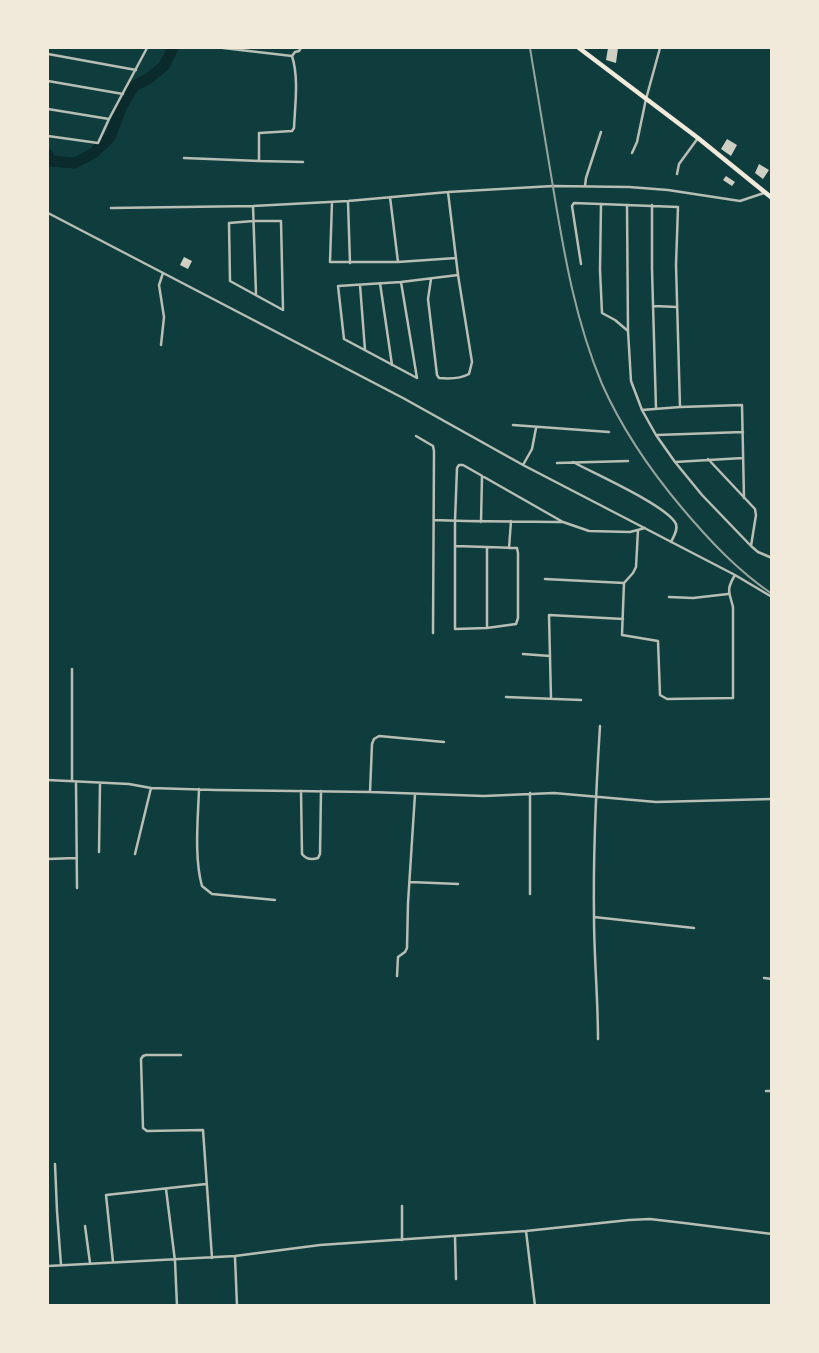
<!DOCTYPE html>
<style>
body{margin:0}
#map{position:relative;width:819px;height:1353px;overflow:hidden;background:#0f3d3e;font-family:Commissioner,sans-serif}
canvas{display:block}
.frame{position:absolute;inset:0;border:49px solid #f1e9da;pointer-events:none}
</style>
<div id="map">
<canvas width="819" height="1353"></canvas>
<div class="frame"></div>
</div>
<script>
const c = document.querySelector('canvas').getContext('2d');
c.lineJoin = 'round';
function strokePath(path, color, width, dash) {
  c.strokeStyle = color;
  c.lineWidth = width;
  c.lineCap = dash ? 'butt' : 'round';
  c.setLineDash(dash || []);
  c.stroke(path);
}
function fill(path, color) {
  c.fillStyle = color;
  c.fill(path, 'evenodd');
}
const river = new Path2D(`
 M48,155L51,161L75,163L94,153L110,137L122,106L134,86L148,79L164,66L173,48`);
const building = new Path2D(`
 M608,48H618L616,63L606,60Z
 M727,139L737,145L731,156L721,149Z
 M759,164L769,170L763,179L755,173Z
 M726,176L735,182L732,186L723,180Z
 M184,257L192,261L188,269L180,265Z`);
const minor = new Path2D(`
 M223,48L292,56
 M48,54L136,70
 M48,81L123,94
 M48,109L109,119
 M48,136L98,143L109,119L147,48
 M632,153L637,142L646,99L660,48
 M184,158L259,161V133L292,131L294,128C295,105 299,78 292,56L295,52L299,51L301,48
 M259,161L303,162
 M677,174L679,164L698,138
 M585,186L586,178L601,132
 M390,197L398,262
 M332,202L330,262H398L456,258
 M348,202L350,263
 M601,204L600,270L602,313L615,320L628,331
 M627,205L628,331L631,381L642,410L656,435L675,462L702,495L751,546L758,552L772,558
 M652,205V269L656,409
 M253,206L256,294
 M111,208L253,206L348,201L448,192L553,186L629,187L668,190L740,201L764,193
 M48,213L403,398L523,465L735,575L772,597
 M253,221H281L283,310L230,281L229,223Z
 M581,264L572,206L574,203L678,207L676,265L680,407
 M431,279L428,299L437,375L439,378C450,379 460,379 469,374L472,362L458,275L448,192
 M401,282L417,378
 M380,283L392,365
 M360,285L365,350
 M654,306L677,307
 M161,345L164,317L159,285L163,273
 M417,378L344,339L338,286L401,282L458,275
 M642,410L680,407L742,405L744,498
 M513,425L609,432
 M657,435L743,432
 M416,436L433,446L434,451L433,633
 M708,459L755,509L756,515L751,546
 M573,462C593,473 668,506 676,524C678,530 674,536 671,542
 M675,462L743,458
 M557,463L628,461
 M523,465L532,449L536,428
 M434,520C477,522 519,521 562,522
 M481,522L482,476
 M638,530L636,567L633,573L624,583L622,635L658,641L660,695L667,699L733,698V607C729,591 726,590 735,575
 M455,546L517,548L518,553V618L516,624L487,628L455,629V521L457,468L459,465H463L563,522L589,531L630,532L645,528
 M509,548L511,521
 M545,579L624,583
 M669,597L693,598L728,594
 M487,628V548
 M523,654L550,656
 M506,697L581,700
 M551,699L549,615L623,619
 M48,780L129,784L151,788L216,790L370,792L484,796L554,793L656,802L772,799
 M72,781V669
 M76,782L77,888
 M199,789C198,818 194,858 202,886L212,894L275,900
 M301,791L302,854C306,859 312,860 318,858L320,854L321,791
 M370,792L372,744L374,739L379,736L444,742
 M99,852L100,784
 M135,854L151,788
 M48,859L76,858
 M410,882L458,884
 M530,894V793
 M594,917L694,928
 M397,976L398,957L405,952L407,948L408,903L415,794
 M764,978L772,979
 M598,1039C598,998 594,957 594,917C593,853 596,789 600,726
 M181,1055H146L143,1056L141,1059L143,1128L147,1131L203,1130L212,1258
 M766,1091H772
 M55,1164L57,1211L61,1265
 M166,1189L175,1261L177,1306
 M85,1226L90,1263
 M526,1231L535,1306
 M455,1236L456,1279
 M402,1240V1206
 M235,1257L237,1306
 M113,1262L106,1195L206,1184
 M48,1266L235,1256L320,1245L526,1231L629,1220L650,1219L684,1223L772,1234`);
const primary = new Path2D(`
 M579,48L698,138L772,198`);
const rail = new Path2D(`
 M530,48C538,96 546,145 554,193C565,259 576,322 602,384C622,429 650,470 682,508C709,540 737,570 772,594`);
strokePath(river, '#0a2a2b', 11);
fill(building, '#cfcfc3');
strokePath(minor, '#b8beb3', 2.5);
strokePath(primary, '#f1e9da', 4.5);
strokePath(rail, '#97a49c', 2);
</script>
